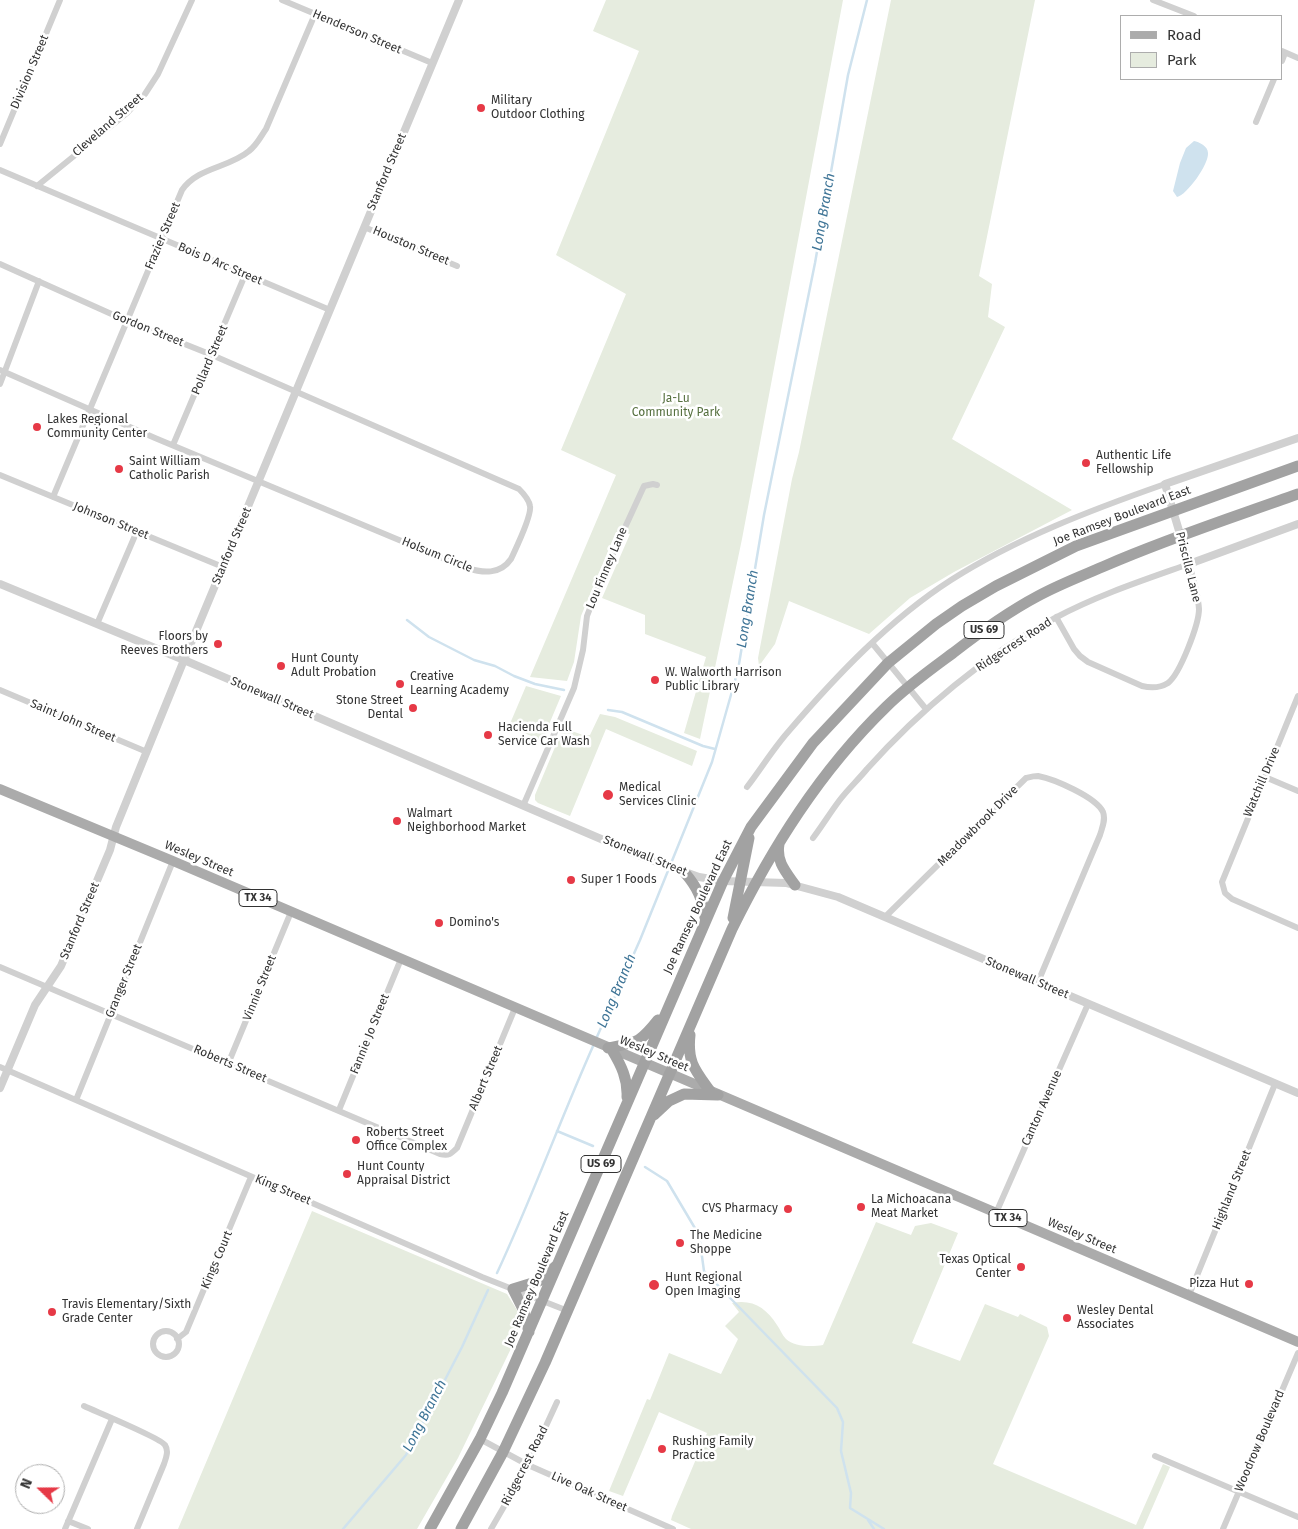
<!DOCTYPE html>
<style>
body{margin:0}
#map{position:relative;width:1298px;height:1529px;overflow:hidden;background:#fff;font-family:"Fira Sans",sans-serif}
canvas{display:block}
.legend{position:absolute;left:1120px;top:15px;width:162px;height:65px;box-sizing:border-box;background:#fff;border:1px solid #adadad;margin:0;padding:6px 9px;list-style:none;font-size:15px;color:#333}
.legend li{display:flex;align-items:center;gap:10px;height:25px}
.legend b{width:25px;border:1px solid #adadad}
.north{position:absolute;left:15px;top:1464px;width:50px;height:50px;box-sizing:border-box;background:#fff;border:1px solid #adadad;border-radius:50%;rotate:292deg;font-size:14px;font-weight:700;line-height:20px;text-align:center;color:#333}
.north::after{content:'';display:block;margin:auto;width:18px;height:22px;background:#e63946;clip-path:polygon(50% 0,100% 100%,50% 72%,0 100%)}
</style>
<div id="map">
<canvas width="1298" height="1529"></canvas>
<ul class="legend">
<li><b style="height:6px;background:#ababab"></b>Road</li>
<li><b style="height:14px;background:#e6ecdf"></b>Park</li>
</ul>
<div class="north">N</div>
</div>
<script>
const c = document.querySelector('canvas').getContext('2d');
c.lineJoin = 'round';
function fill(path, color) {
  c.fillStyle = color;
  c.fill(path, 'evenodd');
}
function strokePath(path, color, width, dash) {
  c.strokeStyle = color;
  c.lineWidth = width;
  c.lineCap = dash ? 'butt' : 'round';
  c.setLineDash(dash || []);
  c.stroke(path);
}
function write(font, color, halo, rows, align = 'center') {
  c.font = font + ' "Fira Sans",sans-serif';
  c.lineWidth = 5;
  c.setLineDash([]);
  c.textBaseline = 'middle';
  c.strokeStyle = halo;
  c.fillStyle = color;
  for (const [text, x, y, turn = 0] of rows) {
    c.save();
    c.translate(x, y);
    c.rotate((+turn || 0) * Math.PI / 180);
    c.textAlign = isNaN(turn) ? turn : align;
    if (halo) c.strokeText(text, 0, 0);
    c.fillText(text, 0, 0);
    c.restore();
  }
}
const green = new Path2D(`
 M606,0H843L742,539L700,739L684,733L706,657L645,634V615L602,598L630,534L616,532L581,616L574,662L567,681L530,677L616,475L561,450L626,294L556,255L639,51L593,31Z
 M891,0H1035L979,276L992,284L988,317L1005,327L952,439L1072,510L954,572L910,598L869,634L789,601L775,644L759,666L758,658L792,479L799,452Z
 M526,686L561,696L542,741L509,726Z
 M600,714L615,717L697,751L692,766L606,729L570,816L538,803L535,800V795L563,728L583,735H590Z
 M312,1211L507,1294L517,1310L519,1332L458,1458L417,1529H178Z
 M876,1222L911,1235L915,1226L931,1223L958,1233L912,1343L960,1361L985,1304L1018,1317L1020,1314L1047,1327L1049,1336L993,1464L1136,1525L1163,1464L1170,1467L1143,1529H691L671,1520L672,1516L707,1433L659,1412L623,1496L609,1491L647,1399L650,1400L669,1353L721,1374L738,1339L725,1326L739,1312L732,1303C753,1299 766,1308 777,1325C780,1329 782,1335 786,1339C794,1347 812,1347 823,1345Z`);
const water = new Path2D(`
 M1194,141C1199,142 1208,146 1208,153C1209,164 1187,195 1177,197L1173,191L1180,163L1186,148Z`);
const stream = new Path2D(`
 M407,620L429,637L474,660L495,666L514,676L535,684L564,690
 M608,710L622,712L703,746L715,749
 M596,1039L640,940L712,762L738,670L764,515L815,263L848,75L867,0
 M557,1131L593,1146
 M645,1167L667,1181L699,1235L704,1271L837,1408L843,1422L841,1451L851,1493L850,1508L884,1529
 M497,1273C532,1198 560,1120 594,1044
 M868,1520L874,1529
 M343,1529L406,1455L462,1347L488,1290`);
const minor = new Path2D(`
 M282,0L432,63
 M1153,0L1194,16
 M1282,51L1298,58
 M1282,61L1285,53
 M1256,122L1274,79
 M0,144L60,0
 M0,170L330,310
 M37,186L127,113L145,94L158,74L192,0
 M364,227L457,266
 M0,264L127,321L212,355L519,489C523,493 529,499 530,506C532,516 516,548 511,559C500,575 483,573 466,568L155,438L0,370
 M0,384L39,281
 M173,445L245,275
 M0,475L223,567
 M53,497L182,190C198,167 229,168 249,151C257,145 261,136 266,129L315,14
 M97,624L137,531
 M872,643L926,709
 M0,690L147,752
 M1298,696L1222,882L1225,893L1232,899L1298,928
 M1265,777L1298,791
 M747,787C761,769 773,749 788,732C836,676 889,620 951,580C1017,538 1091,510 1165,484
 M523,806L574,688L583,650L587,616L600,582L644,486L653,484L657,485
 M813,838C822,826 830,813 839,801C847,790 858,780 867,769C919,711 985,655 1055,618C1098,595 1144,580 1189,564C1193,578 1198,594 1199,609C1199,624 1180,674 1168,683C1160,688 1150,688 1142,686L1088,662L1080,656L1074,649L1056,617
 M885,917L1026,778C1030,777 1033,776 1038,776C1054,779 1096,797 1103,812C1106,820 1102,828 1100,835L1038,982
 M0,967L440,1154C449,1156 451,1154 457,1148L515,1008
 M228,1064L291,912
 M0,1067L482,1277L568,1311
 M76,1100L173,861
 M339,1110L401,959
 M996,1213L1088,1004
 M1189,1295L1275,1084
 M153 1344a13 13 0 1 1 26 0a13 13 0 1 1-26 0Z
 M177,1339L186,1332L251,1177
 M84,1406C97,1412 161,1438 165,1445C169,1451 166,1458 164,1464L137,1529
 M480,1439L528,1465L673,1529
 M1155,1456L1298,1517
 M68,1521L88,1529
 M65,1529L112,1419
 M491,1529L528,1465L557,1402
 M1223,1529L1298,1353`);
const tertiary = new Path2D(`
 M1298,438L1165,484L1189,564L1298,524
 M0,584L184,660L643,857L699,877L723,881L786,883L838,897L1298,1093
 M0,1088L35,1005L61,966L110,850L116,827L184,660L459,0`);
const primary = new Path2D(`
 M0,789L173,861L1298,1342`);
const trunk = new Path2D(`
 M779,844C776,861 785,871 795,885
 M685,873C697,887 703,899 705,918
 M733,918L749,838
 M690,1035C687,1062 695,1070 710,1091
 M608,1048C637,1042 639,1044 658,1020
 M612,1050C621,1065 628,1079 627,1097
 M654,1115L669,1101L684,1094L718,1095
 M529,1332L523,1309L513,1289L539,1281L557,1265
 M430,1529L480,1439L502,1393L723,881L751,827L813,743L888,663L936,624L962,606L996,586L1076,546L1298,466
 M461,1529L503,1452L545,1363L732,929C772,848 820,771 886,707C906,687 930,670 953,653C980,632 1008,612 1038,596C1060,584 1084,575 1107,565C1169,538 1234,517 1298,494`);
const markers = [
 [481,108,5,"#e63946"],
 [37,427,5,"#e63946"],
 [1086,463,5,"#e63946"],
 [119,469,5,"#e63946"],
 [218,644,5,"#e63946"],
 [281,666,5,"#e63946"],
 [655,680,5,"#e63946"],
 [400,684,5,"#e63946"],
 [413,708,5,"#e63946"],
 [488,735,5,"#e63946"],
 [608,795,6,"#e63946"],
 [397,821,5,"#e63946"],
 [571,880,5,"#e63946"],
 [439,923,5,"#e63946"],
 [356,1140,5,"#e63946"],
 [347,1174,5,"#e63946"],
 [861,1207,5,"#e63946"],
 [788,1209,5,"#e63946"],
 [680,1243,5,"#e63946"],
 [1021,1267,5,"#e63946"],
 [1249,1284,5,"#e63946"],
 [654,1285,6,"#e63946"],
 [52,1312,5,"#e63946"],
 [1067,1318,5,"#e63946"],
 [662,1449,5,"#e63946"]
];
const shields = [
 [984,630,40],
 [258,898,38],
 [601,1164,40],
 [1008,1218,38]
];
const shieldNames = [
 ["US 69",984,630],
 ["TX 34",258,898],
 ["US 69",601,1164],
 ["TX 34",1008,1218]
];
const streetNames = [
 ["Henderson Street",357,32,23],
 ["Division Street",30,72,-67],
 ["Cleveland Street",108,125,-41],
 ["Stanford Street",387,172,-67],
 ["Frazier Street",163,236,-67],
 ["Houston Street",411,246,23],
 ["Bois D Arc Street",220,264,23],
 ["Gordon Street",148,329,22],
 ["Pollard Street",210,360,-67],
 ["Joe Ramsey Boulevard East",1122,516,-21],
 ["Johnson Street",111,521,22],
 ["Stanford Street",232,546,-67],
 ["Holsum Circle",437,555,22],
 ["Priscilla Lane",1188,567,76],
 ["Lou Finney Lane",607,568,-67],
 ["Ridgecrest Road",1014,645,-33],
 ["Stonewall Street",272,698,23],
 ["Saint John Street",73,721,23],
 ["Watchill Drive",1262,782,-67],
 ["Meadowbrook Drive",978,826,-45],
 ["Stonewall Street",645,856,22],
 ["Wesley Street",199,859,23],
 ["Joe Ramsey Boulevard East",698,907,-65],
 ["Stanford Street",80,921,-67],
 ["Stonewall Street",1027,978,23],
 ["Granger Street",124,981,-68],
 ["Vinnie Street",260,988,-68],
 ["Fannie Jo Street",370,1034,-68],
 ["Wesley Street",654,1054,23],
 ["Roberts Street",230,1064,23],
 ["Albert Street",486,1078,-67],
 ["Canton Avenue",1042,1108,-66],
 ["King Street",283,1190,23],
 ["Highland Street",1232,1190,-68],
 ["Wesley Street",1082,1236,23],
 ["Kings Court",217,1260,-67],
 ["Joe Ramsey Boulevard East",537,1279,-67],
 ["Woodrow Boulevard",1260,1441,-67],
 ["Ridgecrest Road",525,1466,-63],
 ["Live Oak Street",589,1492,24]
];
const poiNames = [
 ["Military",491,101],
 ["Outdoor Clothing",491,115],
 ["Lakes Regional",47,420],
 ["Community Center",47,434],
 ["Authentic Life",1096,456],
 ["Fellowship",1096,470],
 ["Saint William",129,462],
 ["Catholic Parish",129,476],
 ["Floors by",208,637,"right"],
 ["Reeves Brothers",208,651,"right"],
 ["Hunt County",291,659],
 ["Adult Probation",291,673],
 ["W. Walworth Harrison",665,673],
 ["Public Library",665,687],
 ["Creative",410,677],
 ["Learning Academy",410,691],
 ["Stone Street",403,701,"right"],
 ["Dental",403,715,"right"],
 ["Hacienda Full",498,728],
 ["Service Car Wash",498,742],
 ["Medical",619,788],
 ["Services Clinic",619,802],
 ["Walmart",407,814],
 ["Neighborhood Market",407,828],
 ["Super 1 Foods",581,880],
 ["Domino's",449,923],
 ["Roberts Street",366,1133],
 ["Office Complex",366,1147],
 ["Hunt County",357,1167],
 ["Appraisal District",357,1181],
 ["La Michoacana",871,1200],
 ["Meat Market",871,1214],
 ["CVS Pharmacy",778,1209,"right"],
 ["The Medicine",690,1236],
 ["Shoppe",690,1250],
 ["Texas Optical",1011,1260,"right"],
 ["Center",1011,1274,"right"],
 ["Hunt Regional",665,1278],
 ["Open Imaging",665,1292],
 ["Pizza Hut",1239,1284,"right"],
 ["Travis Elementary/Sixth",62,1305],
 ["Grade Center",62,1319],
 ["Wesley Dental",1077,1311],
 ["Associates",1077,1325],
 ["Rushing Family",672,1442],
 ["Practice",672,1456]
];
const parkNames = [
 ["Ja-Lu",676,399],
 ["Community Park",676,413]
];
const waterNames = [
 ["Long Branch",824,212,-80],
 ["Long Branch",748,609,-81],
 ["Long Branch",617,991,-67],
 ["Long Branch",425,1416,-63]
];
fill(green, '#e6ecdf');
fill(water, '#cfe2ee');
strokePath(stream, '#cfe2ee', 2.5);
strokePath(minor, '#d0d0d0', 6);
strokePath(tertiary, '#d0d0d0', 8);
strokePath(primary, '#ababab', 10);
strokePath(trunk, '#a2a2a2', 11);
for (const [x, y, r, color] of markers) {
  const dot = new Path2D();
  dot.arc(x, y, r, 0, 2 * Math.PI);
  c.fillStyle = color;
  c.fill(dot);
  strokePath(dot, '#fff', 2);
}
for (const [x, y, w] of shields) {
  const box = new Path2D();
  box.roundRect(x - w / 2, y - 8.5, w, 17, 4);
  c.fillStyle = '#fff';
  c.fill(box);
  strokePath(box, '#333', 1);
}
write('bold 11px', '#333', null, shieldNames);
write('12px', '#333', '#fff', streetNames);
write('12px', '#333', '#fff', poiNames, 'left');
write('12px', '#56703f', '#fff', parkNames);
write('italic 14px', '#3f7597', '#fff', waterNames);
</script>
